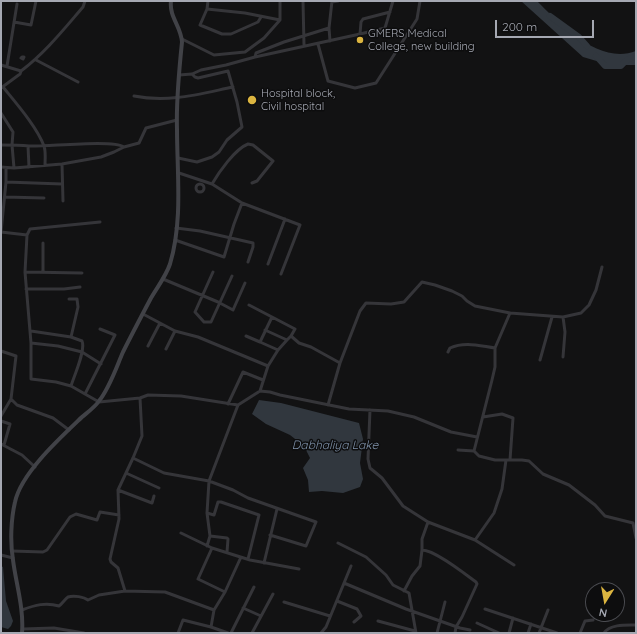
<!DOCTYPE html>
<style>
body{margin:0}
#map{position:relative;width:637px;height:634px;overflow:hidden;background:#121213;font-family:Quicksand,sans-serif}
canvas{display:block}
.frame{position:absolute;inset:0;border:2px solid #a5a8b2;pointer-events:none}
.north{position:absolute;left:585px;top:582px;width:40px;height:40px;box-sizing:border-box;background:#0d0d0e;border:1px solid #4a4b50;border-radius:50%;rotate:191deg;font-size:11px;font-weight:700;line-height:16px;text-align:center;color:#a5a8b2}
.north::after{content:'';display:block;margin:auto;width:14px;height:18px;background:#dcb540;clip-path:polygon(50% 0,100% 100%,50% 72%,0 100%)}
.scale{position:absolute;left:495px;top:20px;width:99px;height:18px;box-sizing:border-box;border:2px solid #a5a8b2;border-top:0;padding-left:5px;font-size:12px;line-height:14px;white-space:nowrap;color:#a5a8b2;-webkit-text-stroke:3px #0d0d0e;paint-order:stroke}
</style>
<div id="map">
<canvas width="637" height="634"></canvas>
<div class="frame"></div>
<div class="north">N</div>
<div class="scale">200 m</div>
</div>
<script>
const c = document.querySelector('canvas').getContext('2d');
c.lineJoin = 'round';
function fill(path, color) {
  c.fillStyle = color;
  c.fill(path, 'evenodd');
}
function strokePath(path, color, width, dash) {
  c.strokeStyle = color;
  c.lineWidth = width;
  c.lineCap = dash ? 'butt' : 'round';
  c.setLineDash(dash || []);
  c.stroke(path);
}
function write(font, color, halo, rows, align = 'center') {
  c.font = font + ' Quicksand,sans-serif';
  c.lineWidth = 3;
  c.setLineDash([]);
  c.textBaseline = 'middle';
  c.strokeStyle = halo;
  c.fillStyle = color;
  for (const [text, x, y, turn = 0] of rows) {
    c.save();
    c.translate(x, y);
    c.rotate((+turn || 0) * Math.PI / 180);
    c.textAlign = isNaN(turn) ? turn : align;
    if (halo) c.strokeText(text, 0, 0);
    c.fillText(text, 0, 0);
    c.restore();
  }
}
const water = new Path2D(`
 M521,1H537C561,25 599,65 636,51V65H610L583,57Z
 M259,400L281,403L359,423L363,439L360,463L363,479L360,487L343,493L322,491L309,492L308,480L303,468L310,458L304,446L290,435L266,424L252,414Z
 M1,566L3,567L6,601L13,621L11,626L8,629L1,627Z`);
const river = new Path2D(`
 M550,16L579,37L587,46
 M596,56L605,66H621L627,60L636,56`);
const street = new Path2D(`
 M208,1L207,9L200,25L222,34H231L258,22L261,17
 M303,1L304,45
 M332,2L338,1
 M207,9L245,13L280,20
 M14,22L31,25L36,1
 M360,34L385,28L393,1
 M182,39L214,55L245,52L264,38L280,20V1
 M330,41L329,28L332,1
 M318,44L328,81L355,88L376,83L417,19L420,1
 M22,57H24L23,59L21,58Z
 M255,57L256,53L284,42L329,28
 M36,60L78,82
 M1,65L21,71L20,74L1,88
 M7,66L17,4
 M21,71C45,53 64,29 83,7L85,1
 M179,75L192,74L201,70L226,65L255,57L360,34L361,22L363,19L390,12
 M3,87C16,103 37,127 44,146C46,152 45,159 45,165
 M134,96C169,103 199,94 233,87
 M1,113L13,132L12,145L14,168L62,164L101,157L114,152L124,147L139,143L146,128L177,120
 M1,145C10,145 19,145 29,146C46,147 113,139 124,147
 M28,146L29,167
 M178,158L197,162L212,157L219,152L227,140L242,127L237,102L228,71L198,78L195,77L192,74
 M62,164L63,201
 M1,167L14,168
 M6,168V182
 M179,173L212,184L242,203L300,225L281,274
 M212,184C219,172 235,149 248,144L253,145L273,161L257,181L252,183
 M196 188a4 4 0 1 1 8 0a4 4 0 1 1-8 0Z
 M5,197L44,198
 M100,222L30,229L27,235L25,272L31,343V379L56,382L71,386L99,402L140,398L148,395L181,396L238,405
 M176,228L200,231L253,243V247L248,262
 M1,232L6,182L62,184
 M1,232L27,235
 M175,240L224,257L234,224L242,203
 M43,243V272
 M268,264L285,219
 M25,272L82,273
 M213,272L195,312L204,322H211L232,276
 M163,279L218,302L233,310L245,283
 M26,289H64L80,287
 M69,299H77L78,307L71,337
 M249,305L295,329L291,336L299,343L311,347L340,363
 M143,314L175,331L198,337L268,366L278,350L260,342
 M265,330L287,340L291,336
 M31,331L71,337L82,341C86,350 74,376 71,386
 M246,336L260,342L272,317
 M31,343L58,346L82,352L101,364
 M148,346L160,323
 M166,349L175,331
 M278,350L287,340
 M1,351L16,356L11,399L1,416
 M448,352L450,348C465,341 480,346 495,348
 M563,357L565,332L563,317
 M540,360L552,317
 M260,391L268,366
 M85,394L115,335L100,329
 M11,399L17,405L53,418L69,430
 M228,404L243,372L263,380
 M328,405L340,363L360,311L366,303L391,304L404,302L422,282L435,285L452,291L462,296L467,301L475,306L510,313L563,317L581,313L589,305L596,290L602,267
 M370,410L368,459L370,468L382,478L403,506L428,522
 M483,417L502,414L513,418L510,460
 M1,421L10,424L4,445
 M1,444L22,455L35,467
 M458,450L474,451L479,456L495,460H522L529,461L543,474L569,485L595,505L605,516L633,523L636,538
 M474,451L492,380L495,367V348L510,313
 M133,458L164,473L209,481L233,490L248,498L316,522L306,546L270,535
 M126,473L159,488
 M118,490L152,503L154,496
 M207,513L214,515L218,502H221L259,515L248,559
 M181,533L212,548L250,560L299,569
 M210,536L227,538L228,539L227,552
 M475,540L494,513L502,489L506,460
 M338,543L366,557L386,575L393,585L409,593L416,633
 M207,546L210,536L207,513L209,481L238,405L260,391L270,392L280,395L349,409L388,411L414,417L451,432L477,437
 M212,548L198,579L225,592
 M422,550C435,550 465,574 476,582L477,584L462,617L456,627L455,633
 M12,551L43,552L47,550L70,517L76,514L97,520L100,512L119,515
 M1,555L13,558
 M264,563L277,509
 M344,583L406,609L460,628L470,630
 M125,591L118,568L111,562L110,559L119,519L118,490L133,458L142,436L140,398
 M404,591L412,576L420,566L422,550V539L428,522L475,540L514,565
 M337,601L357,609L361,616L354,622
 M284,602L330,616
 M243,608L261,616
 M485,609L557,633
 M22,610C35,605 46,602 59,606C62,604 65,599 68,597C74,595 84,597 88,600L99,595L125,591L165,592L214,610
 M378,621L415,631
 M477,623L499,633
 M211,627L214,610L225,592L241,557
 M23,629L54,628L84,633
 M178,633L183,620L211,627L228,633
 M231,633L254,587
 M252,633L273,594
 M321,633L326,627L351,566
 M437,633L445,602
 M509,633L513,618
 M528,633L531,624
 M539,633L548,610
 M580,633L585,621L593,620
 M604,633C610,624 626,625 636,625`);
const secondary = new Path2D(`
 M22,633C24,608 16,584 13,560C10,542 11,519 15,502C21,473 61,437 82,417C88,412 95,407 99,401C110,387 116,368 123,352C132,334 142,315 151,298C158,286 166,276 170,264C183,221 177,173 177,129C176,100 179,71 182,42C181,26 169,17 171,1`);
const markers = [
 [360,40,4,"#dcb540"],
 [252,100,5,"#dcb540"]
];
const poiNames = [
 ["GMERS Medical",368,34],
 ["College, new building",368,47],
 ["Hospital block,",261,94],
 ["Civil hospital",261,107]
];
const waterNames = [
 ["Dabhaliya Lake",335,445]
];
fill(water, '#31373e');
strokePath(river, '#31373e', 6);
strokePath(street, '#353539', 3);
strokePath(secondary, '#414247', 4);
for (const [x, y, r, color] of markers) {
  const dot = new Path2D();
  dot.arc(x, y, r, 0, 2 * Math.PI);
  c.fillStyle = color;
  c.fill(dot);
  strokePath(dot, '#0d0d0e', 1.5);
}
write('11px', '#a5a8b2', '#0d0d0e', poiNames, 'left');
write('italic 12px', '#7f92aa', '#0d0d0e', waterNames);
</script>
